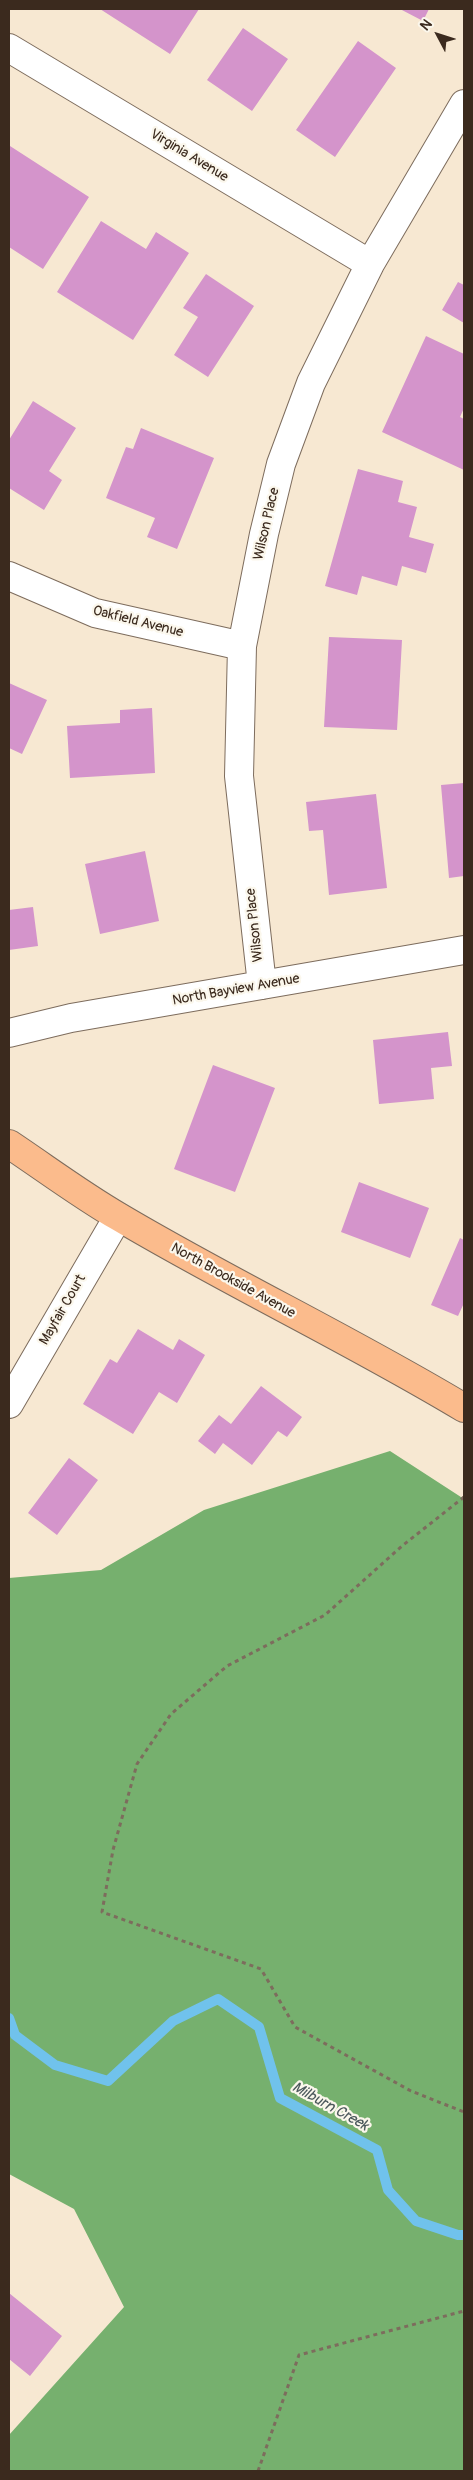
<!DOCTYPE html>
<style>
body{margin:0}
#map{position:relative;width:473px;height:2480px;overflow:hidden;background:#f7e8d2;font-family:Pangolin,sans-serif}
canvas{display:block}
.frame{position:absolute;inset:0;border:10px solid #3b2a1e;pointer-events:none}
.north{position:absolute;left:413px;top:10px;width:50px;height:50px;-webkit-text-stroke:4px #fbf7ec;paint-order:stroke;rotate:310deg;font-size:14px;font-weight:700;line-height:20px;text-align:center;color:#3b2a1e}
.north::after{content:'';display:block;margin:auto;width:18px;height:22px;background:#3b2a1e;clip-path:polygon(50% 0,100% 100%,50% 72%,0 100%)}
</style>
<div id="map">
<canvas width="473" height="2480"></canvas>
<div class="frame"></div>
<div class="north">N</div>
</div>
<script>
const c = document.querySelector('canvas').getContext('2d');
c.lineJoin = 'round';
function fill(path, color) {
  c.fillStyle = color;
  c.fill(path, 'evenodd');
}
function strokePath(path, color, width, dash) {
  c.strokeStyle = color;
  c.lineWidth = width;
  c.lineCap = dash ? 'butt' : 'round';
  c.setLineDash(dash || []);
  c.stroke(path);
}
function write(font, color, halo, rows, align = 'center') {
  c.font = font + ' Pangolin,sans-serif';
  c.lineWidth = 4.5;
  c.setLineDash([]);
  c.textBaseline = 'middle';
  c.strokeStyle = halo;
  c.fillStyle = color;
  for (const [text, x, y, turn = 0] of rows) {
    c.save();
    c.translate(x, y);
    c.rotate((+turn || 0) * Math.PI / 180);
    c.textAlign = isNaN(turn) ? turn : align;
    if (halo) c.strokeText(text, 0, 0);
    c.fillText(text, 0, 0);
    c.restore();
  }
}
const forest = new Path2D(`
 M390,1451L464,1499V2471H9V2435L124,2307L74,2209L9,2174V1578L101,1570L204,1510Z`);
const stream = new Path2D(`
 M9,2018L15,2035L55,2065L108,2081L173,2021L218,1999L259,2027L280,2098L377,2150L388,2190L416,2221L458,2235H464`);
const building = new Path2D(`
 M100,9H199L170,54Z
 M400,9H429L423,21Z
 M243,28L288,59L252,111L207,80Z
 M358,41L396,68L335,157L296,130Z
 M10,146L89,197L43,269L9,247Z
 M101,221L146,249L156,232L189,253L133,340L57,292Z
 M206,274L254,306L208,377L174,355L198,317L183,308Z
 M458,282L464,285V323L442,310Z
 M426,336L464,354V408L460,417L464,419V470L382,432Z
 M33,401L76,428L49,471L62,480L44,510L9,488V440Z
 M141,428L214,458L177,549L147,537L155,518L106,498L126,447L133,449Z
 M358,469L403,481L398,502L417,507L409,537L434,544L426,573L402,566L397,586L362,576L357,595L325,586Z
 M329,637L402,640L397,730L324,727Z
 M9,683L47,700L22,754L9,748Z
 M152,708L155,773L70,778L67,726L120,723V710Z
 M464,783V876L449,878L441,785Z
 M376,794L387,888L329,895L323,830L309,831L306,802Z
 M145,851L159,921L100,934L85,864Z
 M33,907L38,946L9,950V910Z
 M448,1032L452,1066L431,1068L434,1099L379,1104L373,1040Z
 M213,1065L275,1088L235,1192L174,1169Z
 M359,1182L429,1208L410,1258L341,1232Z
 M460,1238L464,1240V1303L458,1316L431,1305Z
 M138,1329L173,1350L179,1339L205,1355L177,1403L159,1392L133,1434L83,1404L110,1359L117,1363Z
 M261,1386L302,1417L287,1437L278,1431L252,1465L223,1443L215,1454L198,1441L219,1415L231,1424Z
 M69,1458L98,1480L57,1535L28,1513Z
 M9,2293L62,2336L30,2376L9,2359Z`);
const path = new Path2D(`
 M464,1497L402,1546L325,1615L227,1666L171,1714L137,1764L113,1850L102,1912L261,1969L295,2027L411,2091L464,2112
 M258,2471L299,2355L464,2311`);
const minor = new Path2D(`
 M9,48L370,264
 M9,576L95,613L242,646
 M262,985L239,776L242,646L264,534L281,464L311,383L370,264L464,104
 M9,1033L71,1018L464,950
 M9,1404L118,1217`);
const major = new Path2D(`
 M9,1144C45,1168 81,1195 119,1217C232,1284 351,1340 464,1408`);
const streetNames = [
 ["Virginia Avenue",189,156,31],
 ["Wilson Place",267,524,-77],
 ["Oakfield Avenue",138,622,14],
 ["Wilson Place",255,925,-96],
 ["North Bayview Avenue",236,990,-10],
 ["North Brookside Avenue",233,1281,29],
 ["Mayfair Court",63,1310,-60]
];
const waterNames = [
 ["Milburn Creek",330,2107,29]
];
fill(forest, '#76b06e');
strokePath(stream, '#70c2ec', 10);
fill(building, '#d494cb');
strokePath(minor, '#7d6c5d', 30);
strokePath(major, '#7d6c5d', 30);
strokePath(path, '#7d6c5d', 3, [4, 4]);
strokePath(minor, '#fff', 28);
strokePath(major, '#fbbb8c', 28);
write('14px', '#3b2a1e', '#fbf7ec', streetNames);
write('italic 15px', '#4b585c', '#fbf7ec', waterNames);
</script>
